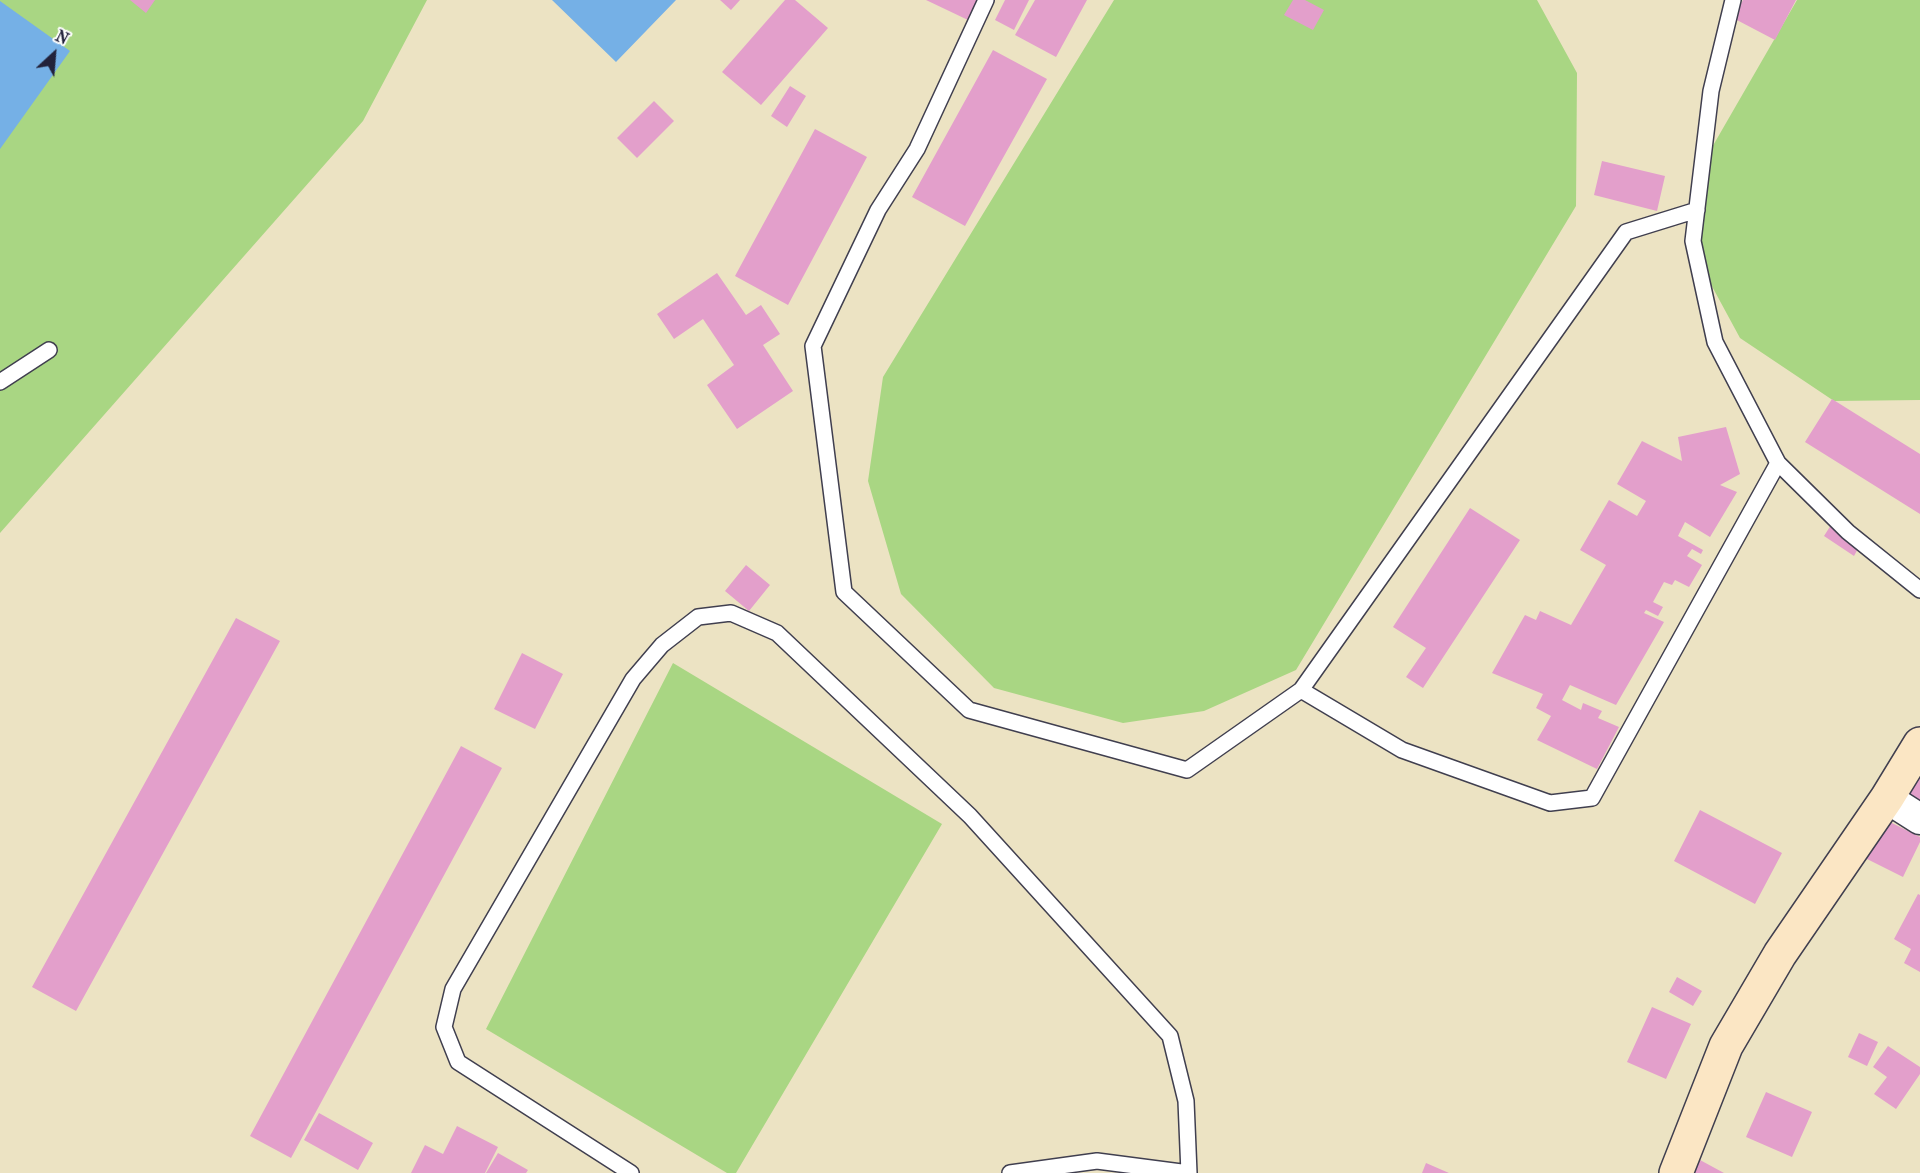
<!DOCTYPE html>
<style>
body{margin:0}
#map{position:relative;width:1920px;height:1173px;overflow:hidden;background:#ece3c3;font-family:"IM FELL French Canon",serif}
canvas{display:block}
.north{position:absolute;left:24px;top:24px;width:60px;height:60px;-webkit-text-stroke:4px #fff;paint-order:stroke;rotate:26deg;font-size:16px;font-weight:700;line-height:24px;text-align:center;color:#22223b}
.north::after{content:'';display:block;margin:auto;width:21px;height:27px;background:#22223b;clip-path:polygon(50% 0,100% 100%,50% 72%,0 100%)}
</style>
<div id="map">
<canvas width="1920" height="1173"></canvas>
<div class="north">N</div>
</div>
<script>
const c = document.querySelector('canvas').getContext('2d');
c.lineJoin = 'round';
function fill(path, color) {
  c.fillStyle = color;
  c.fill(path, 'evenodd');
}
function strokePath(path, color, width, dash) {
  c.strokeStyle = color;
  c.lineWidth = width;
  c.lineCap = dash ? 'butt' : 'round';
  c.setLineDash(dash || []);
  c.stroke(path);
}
const green = new Path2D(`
 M0,0H427L363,121L0,533Z
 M1114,0H1537L1577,73L1576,206L1296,670L1204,711L1123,723L994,688L901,594L868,481L883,377Z
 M1797,0H1920V400L1834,401L1740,338L1701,266L1696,175Z
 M673,663L942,824L736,1173H727L486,1029Z`);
const water = new Path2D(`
 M552,0H676L616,62Z
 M0,1L70,51L0,149Z`);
const building = new Path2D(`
 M130,0H155L146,13Z
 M720,0H740L731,10Z
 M785,0H795L828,28L761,105L722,72Z
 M926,0H977L968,20Z
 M1005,0H1029L1014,30L995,20Z
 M1035,0H1087L1056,57L1015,35Z
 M1293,0H1305L1324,10L1313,30L1284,15Z
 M1743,0H1796L1775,40L1733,18Z
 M993,50L1047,79L965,226L912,197Z
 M790,86L806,96L787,127L771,116Z
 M654,101L674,121L637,158L617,138Z
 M815,129L867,157L788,305L735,276Z
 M1602,161L1665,176L1657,211L1594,195Z
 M717,273L746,315L761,305L780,334L763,345L793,391L737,429L707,385L734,365L703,319L674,339L657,314Z
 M1832,399L1920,454V514L1805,442Z
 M1726,427L1740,474L1720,485L1737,492L1710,537L1685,522L1678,536L1703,550L1701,554L1692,549L1687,556L1702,565L1689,587L1675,580L1672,585L1664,582L1653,602L1663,607L1658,616L1646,610L1644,613L1664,622L1616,705L1570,685L1562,700L1581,710L1583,703L1602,711L1598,718L1619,727L1597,769L1537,740L1551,716L1536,708L1543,694L1492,673L1525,615L1536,620L1540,611L1571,625L1606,565L1580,550L1609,500L1637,516L1646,501L1617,484L1642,441L1682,461L1678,437Z
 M1470,508L1520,540L1423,688L1406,677L1426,648L1393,627Z
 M1831,525L1860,545L1854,556L1824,536Z
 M746,565L770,585L749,611L725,591Z
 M236,618L280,641L76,1011L32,987Z
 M522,653L563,674L535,729L494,709Z
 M461,746L502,768L291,1158L250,1136Z
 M1920,774V801L1908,793Z
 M1700,810L1782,853L1755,904L1674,861Z
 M1882,818L1920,837V842L1903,877L1863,857Z
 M1918,894L1920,895V972L1904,963L1911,949L1894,939Z
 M1677,977L1702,991L1693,1006L1669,992Z
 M1652,1007L1691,1024L1666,1079L1627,1062Z
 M1859,1033L1878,1042L1867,1066L1848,1057Z
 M1888,1046L1920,1067V1074L1896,1109L1874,1094L1887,1077L1873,1067Z
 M1766,1092L1812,1112L1792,1157L1746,1137Z
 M319,1113L373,1143L358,1170L304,1140Z
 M457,1126L498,1147L485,1173H411L425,1145L443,1154Z
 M498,1153L528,1170L526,1173H486Z
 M1700,1160L1724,1173H1693Z
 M1426,1163L1449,1173H1422Z`);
const service = new Path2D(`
 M986,0L917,149L878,210L813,346L844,592L969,710L1187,770L1301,690L1626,232L1697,210
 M1733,0L1711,91L1693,241L1715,342L1778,463L1848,532L1920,590
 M0,382L49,350
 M1301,690L1402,750L1550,803L1592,798L1778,463
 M631,1173L458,1062L444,1027L453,989L633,679L662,645L698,617L731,613L777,633L970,816L1170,1036L1186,1101L1189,1173
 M1010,1173L1097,1161L1189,1173`);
const minor = new Path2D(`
 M1887,798L1920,819`);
const secondary = new Path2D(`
 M1676,1173L1726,1046L1780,954L1887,798L1920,744`);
fill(green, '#a9d683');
fill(water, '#75b0e6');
fill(building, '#e39fcb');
strokePath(service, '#403f4f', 18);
strokePath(minor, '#403f4f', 33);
strokePath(secondary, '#403f4f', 36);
strokePath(service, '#fff', 15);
strokePath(minor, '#fff', 30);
strokePath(secondary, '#fbe6c4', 33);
</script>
